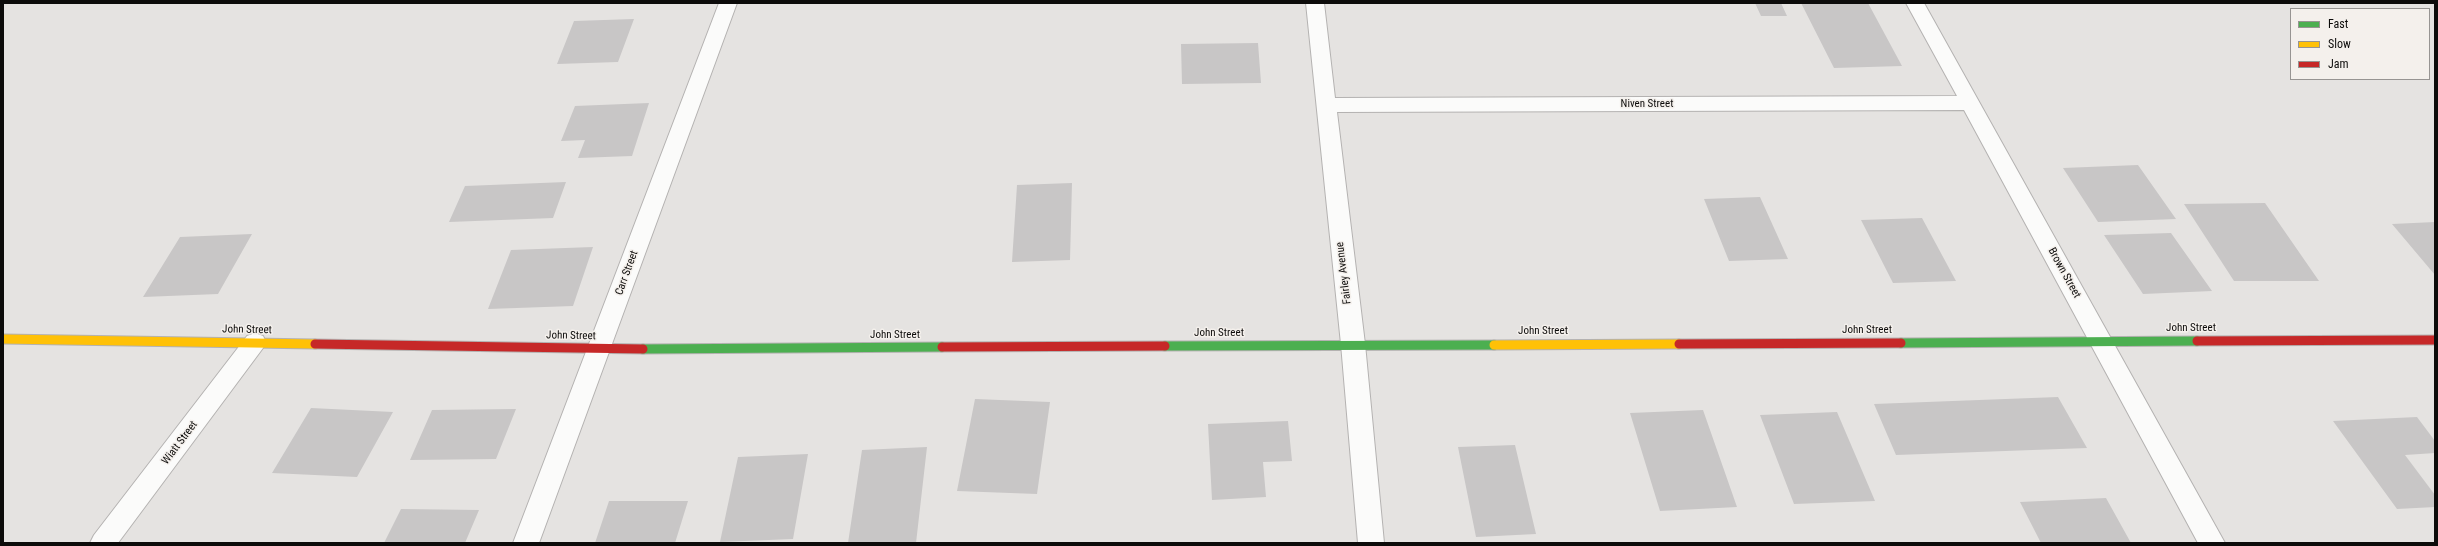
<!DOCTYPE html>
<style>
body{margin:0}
#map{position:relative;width:2438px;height:546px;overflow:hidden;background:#e5e3e1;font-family:"Roboto Condensed",sans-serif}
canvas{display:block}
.frame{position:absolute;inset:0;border:4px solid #0c0b0a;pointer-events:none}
.legend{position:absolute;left:2290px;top:8px;width:140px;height:72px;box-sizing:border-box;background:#f4f0ec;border:1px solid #979492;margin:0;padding:5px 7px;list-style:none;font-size:12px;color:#0c0b0a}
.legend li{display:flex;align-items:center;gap:8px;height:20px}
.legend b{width:20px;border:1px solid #979492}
</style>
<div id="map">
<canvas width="2438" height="546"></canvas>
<div class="frame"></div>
<ul class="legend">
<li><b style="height:5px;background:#4caf50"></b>Fast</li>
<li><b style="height:5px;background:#ffc107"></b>Slow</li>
<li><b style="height:5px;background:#c62828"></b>Jam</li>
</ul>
</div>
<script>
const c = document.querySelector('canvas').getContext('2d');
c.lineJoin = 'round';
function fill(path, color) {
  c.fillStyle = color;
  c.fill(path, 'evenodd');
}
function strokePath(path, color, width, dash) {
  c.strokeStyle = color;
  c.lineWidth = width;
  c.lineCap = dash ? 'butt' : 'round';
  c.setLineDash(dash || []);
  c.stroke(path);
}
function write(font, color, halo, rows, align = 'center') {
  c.font = font + ' "Roboto Condensed",sans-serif';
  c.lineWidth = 3;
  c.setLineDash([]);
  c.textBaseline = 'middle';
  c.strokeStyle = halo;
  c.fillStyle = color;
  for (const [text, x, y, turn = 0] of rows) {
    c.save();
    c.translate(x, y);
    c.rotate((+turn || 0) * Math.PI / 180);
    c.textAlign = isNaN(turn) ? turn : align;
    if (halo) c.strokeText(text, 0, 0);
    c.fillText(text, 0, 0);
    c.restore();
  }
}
const building = new Path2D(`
 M1755,3H1781L1787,16H1761Z
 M1801,3H1868L1902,66L1834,68Z
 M634,19L618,62L557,64L574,21Z
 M1258,43L1261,83L1182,84L1181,44Z
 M649,103L632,156L578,158L585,140L561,141L575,106Z
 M2138,165L2176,219L2098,222L2063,168Z
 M566,182L553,218L449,222L465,186Z
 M1072,183L1070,260L1012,262L1017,185Z
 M1760,197L1788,259L1729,261L1704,199Z
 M2265,203L2319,281H2234L2184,204Z
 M1922,218L1956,281L1893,283L1861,220Z
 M2435,222V275L2392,224Z
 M2171,233L2212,291L2143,294L2104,235Z
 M252,234L218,294L143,297L180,237Z
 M593,247L573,306L488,309L511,250Z
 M2058,397L2087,448L1896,455L1874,404Z
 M975,399L1050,402L1037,494L957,491Z
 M311,408L393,412L357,477L272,473Z
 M516,409L496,459L410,460L432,410Z
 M1703,410L1737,507L1660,511L1630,413Z
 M1837,412L1875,501L1794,504L1760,415Z
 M2417,417L2435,441V453L2405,455L2435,495V507L2397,509L2333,421Z
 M1288,421L1292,461L1263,462L1266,497L1212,500L1208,424Z
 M1515,445L1536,534L1476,537L1458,447Z
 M927,447L916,543H848L862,450Z
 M808,454L793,539L720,542L738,457Z
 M2106,498L2131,543H2041L2020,502Z
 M609,501H688L675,543H595Z
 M401,509L479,510L465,543H384Z`);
const street = new Path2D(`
 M719,3H737L539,543H513Z
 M1306,3H1324L1335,98L1957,96L1906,3H1924L2225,543H2198L1964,110L1337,112L1365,344L1384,543H1358L1341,344Z
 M255,333L263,336L266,342L263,348L118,543H90L94,535L247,336Z`);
const fast = new Path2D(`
 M1901,343L2197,341
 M1165,346L1494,345
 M643,349L942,347`);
const slow = new Path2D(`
 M3,339L315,344
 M1494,345L1679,344`);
const jam = new Path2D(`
 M2197,341L2435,340
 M315,344L643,349
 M1679,344L1901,343
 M942,347L1165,346`);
const streetNames = [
 ["Niven Street",1647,104],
 ["Carr Street",627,273,-70],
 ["Fairley Avenue",1344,273,-97],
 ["Brown Street",2064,273,61],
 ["John Street",2191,328],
 ["John Street",247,330,1],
 ["John Street",1867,330],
 ["John Street",1543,331],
 ["John Street",1219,333],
 ["John Street",895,335],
 ["John Street",571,336,1],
 ["Wiatt Street",180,443,-53]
];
fill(building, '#c8c6c6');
strokePath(street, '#b4b2b1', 2);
strokePath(fast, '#b4b2b1', 11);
strokePath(slow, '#b4b2b1', 11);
strokePath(jam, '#b4b2b1', 11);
fill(street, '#fbfbfa');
strokePath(fast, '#4caf50', 9);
strokePath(slow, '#ffc107', 9);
strokePath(jam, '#c62828', 9);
write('11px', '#0c0b0a', '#f4f0ec', streetNames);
</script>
